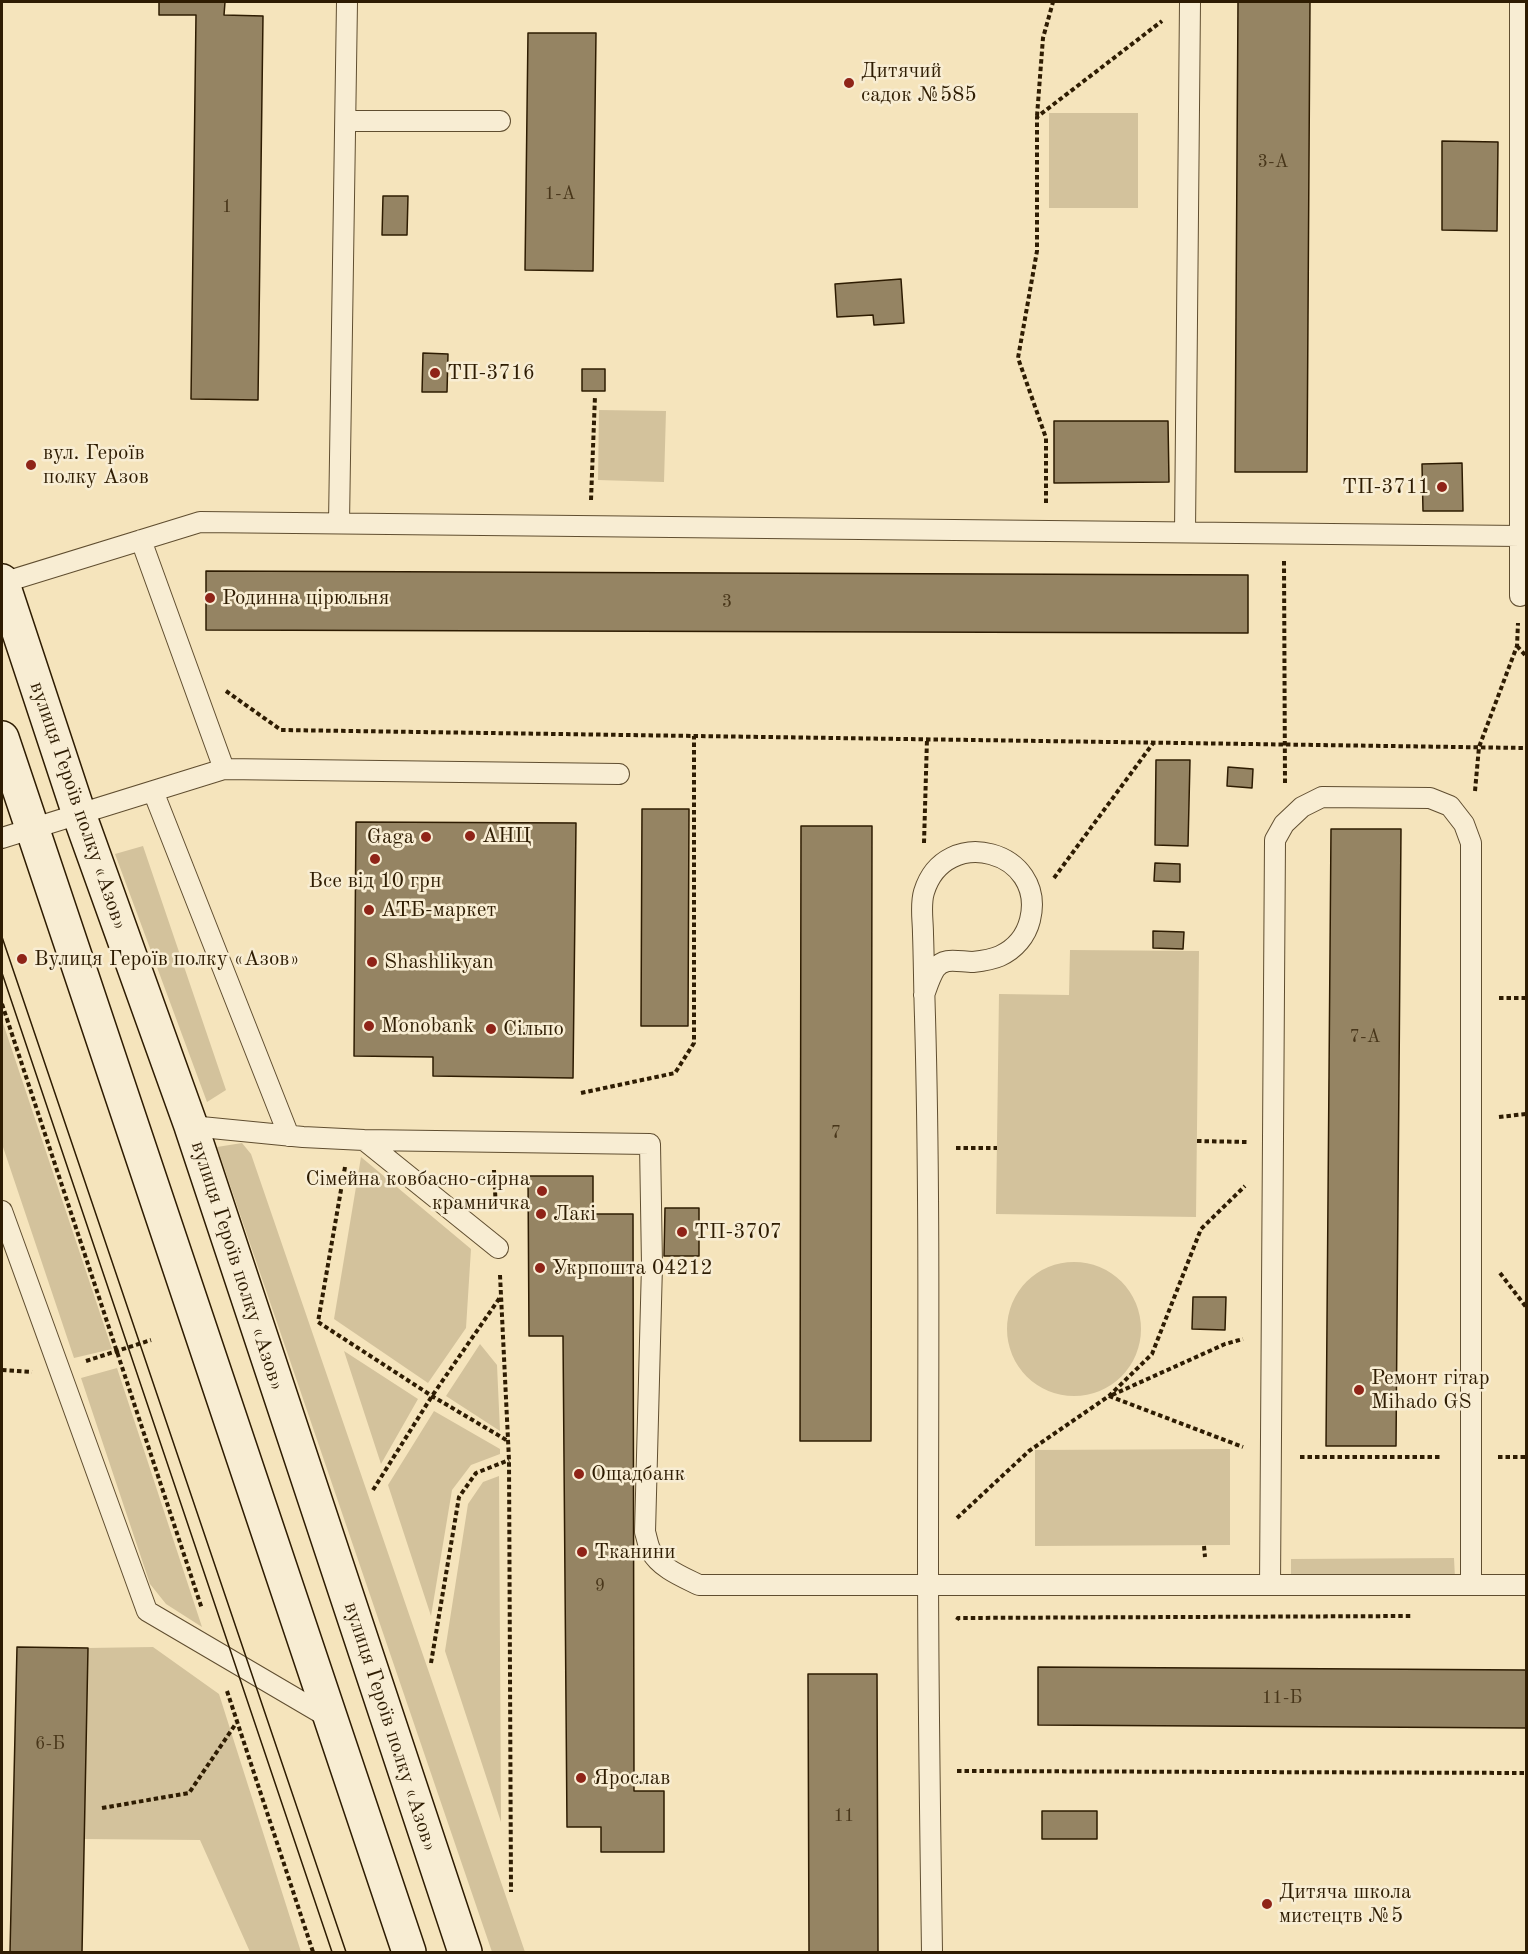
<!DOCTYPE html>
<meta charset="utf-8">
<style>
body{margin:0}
#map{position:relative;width:1528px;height:1954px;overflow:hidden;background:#f5e4bc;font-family:"Old Standard TT",serif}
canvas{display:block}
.frame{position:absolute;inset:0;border:3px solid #2e1c02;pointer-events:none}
</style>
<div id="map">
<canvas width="1528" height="1954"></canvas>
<div class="frame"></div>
</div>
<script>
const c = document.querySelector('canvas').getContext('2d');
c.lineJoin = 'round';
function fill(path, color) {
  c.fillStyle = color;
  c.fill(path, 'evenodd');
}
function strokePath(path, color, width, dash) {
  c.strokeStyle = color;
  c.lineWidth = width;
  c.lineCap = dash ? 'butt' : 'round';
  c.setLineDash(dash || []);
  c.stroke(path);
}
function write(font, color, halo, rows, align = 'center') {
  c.font = font + ' "Old Standard TT",serif';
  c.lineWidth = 5;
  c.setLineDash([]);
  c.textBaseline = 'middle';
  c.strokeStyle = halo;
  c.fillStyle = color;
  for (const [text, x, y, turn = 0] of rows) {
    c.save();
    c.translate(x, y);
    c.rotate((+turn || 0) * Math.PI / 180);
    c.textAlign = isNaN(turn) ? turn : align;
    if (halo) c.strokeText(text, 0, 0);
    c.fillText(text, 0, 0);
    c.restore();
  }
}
const green = new Path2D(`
 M1049,113H1138V208H1049Z
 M599,410L666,411L664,482L598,480Z
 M143,846L226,1090L207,1102L115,854Z
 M1070,950L1199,951L1196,1217L996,1214L999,994L1069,995Z
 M2,1020L112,1349L74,1358L2,1144Z
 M242,1143L251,1154L525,1952H492L217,1147Z
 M361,1157L471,1249L466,1328L428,1383L334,1319Z
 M1007 1329a67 67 0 1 1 134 0a67 67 0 1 1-134 0Z
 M480,1344L497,1365L500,1431L446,1396Z
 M344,1351L418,1399L381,1464Z
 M117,1368L202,1627L166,1604L150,1584L81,1378Z
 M434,1411L500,1449V1454L471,1465L452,1490L431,1616L388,1485Z
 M1230,1449V1545L1035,1546V1450Z
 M499,1476L501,1822L445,1651L468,1504L483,1482Z
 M1454,1558L1455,1578L1291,1579V1559Z
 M153,1647L219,1694L301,1952H250L200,1840L84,1839L88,1648Z`);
const building = new Path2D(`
 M159,2H225L224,15L263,16L258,400L191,399L196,15H159Z
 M1238,2H1310L1307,472H1235Z
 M528,33H596L593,271L525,270Z
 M1442,141L1498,142L1497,231L1442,230Z
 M383,196H408L407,235H382Z
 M901,279L904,323L874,325L873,315L837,317L835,284Z
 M423,353L448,354L447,392H422Z
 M582,369H605V391H582Z
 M1054,421H1168L1169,482L1054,483Z
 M1462,463L1463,511H1423L1422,464Z
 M206,571L1248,575V633L206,630Z
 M1156,760H1190L1188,846L1155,845Z
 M1228,767L1253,769L1252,788L1227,786Z
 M642,809H689L688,1026H641Z
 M356,822L576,823L573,1078L433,1076V1057L354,1056Z
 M801,826H872L871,1441H800Z
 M1331,829H1401L1396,1446H1326Z
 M1155,863L1180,864V882L1154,881Z
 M1153,931L1184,932L1183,949L1153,948Z
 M528,1176H593V1214H633L634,1791H664V1852H601V1827H567L563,1336H529Z
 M665,1208H699V1256H664Z
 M1193,1297H1226L1225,1330L1192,1329Z
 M17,1647L88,1648L82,1952H10Z
 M1038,1667L1526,1670V1728L1038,1725Z
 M808,1674H877L878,1952H809Z
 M1042,1811H1097V1839H1042Z`);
const path = new Path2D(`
 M1037,116L1043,38L1053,2
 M591,500L595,396
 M1046,503V438L1018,358L1037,251V117L1162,21
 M1284,561L1285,784
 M1517,646L1526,656
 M226,691L281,730L1526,748
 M1475,791L1479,747L1517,646L1518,623
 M924,843L927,739
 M1054,878L1154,742
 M1499,998H1526
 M2,1004L202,1609
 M581,1093L675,1073L694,1043V736
 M1499,1117L1526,1114
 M1197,1141L1247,1142
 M956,1148H997
 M345,1167L318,1322L432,1396L508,1441
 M494,1170L496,1210
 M1500,1273L1526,1307
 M500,1275L509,1460L511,1892
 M86,1361L151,1340
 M2,1370L32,1372
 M1112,1395L1225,1344L1243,1339
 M1109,1396L1243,1447
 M1300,1457H1442
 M1498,1457H1526
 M373,1490L432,1396L501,1296
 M957,1518L1029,1451L1109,1396L1152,1354L1201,1229L1245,1186
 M1204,1546L1205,1557
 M957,1620L958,1618L1411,1616
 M431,1663L459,1497L476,1473L509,1460
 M227,1691L313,1952
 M957,1771L1526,1773
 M102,1808L189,1793L237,1722`);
const service = new Path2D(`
 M1520,2V596
 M347,121H500
 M339,523L347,2
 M1185,532L1190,2
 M141,540L224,769
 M2,583L200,522L1520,536
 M153,791L289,1136
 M2,838L224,769L619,774
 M924,995C927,987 930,977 935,969C944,956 959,962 973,962C982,961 991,960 1000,956C1015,949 1026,936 1030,920C1047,851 945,823 924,892C920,905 923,920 923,934C924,961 924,989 925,1017C930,1195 928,1373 928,1551C928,1685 930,1819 932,1952
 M191,1126L303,1137L364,1140L650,1144L652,1265L645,1532C647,1538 648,1546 651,1551C660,1568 683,1577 699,1585H1526
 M364,1140L498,1248
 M2,1211L147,1611L331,1719
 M1270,1585L1275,840L1284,824L1302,807L1322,797L1430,798L1450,806L1464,824L1471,843V1585`);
const secondary = new Path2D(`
 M2,581L79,814L191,1126L465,1952
 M2,738L409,1952`);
const tram = new Path2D(`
 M2,937L346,1952
 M2,973L332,1952`);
const markers = [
 [849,83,6,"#8f2418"],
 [435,373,6,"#8f2418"],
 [31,465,6,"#8f2418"],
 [1442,487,6,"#8f2418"],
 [210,598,6,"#8f2418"],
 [470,836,6,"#8f2418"],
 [426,837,6,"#8f2418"],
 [375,859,6,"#8f2418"],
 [369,910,6,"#8f2418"],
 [22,959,6,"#8f2418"],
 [372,962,6,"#8f2418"],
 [369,1026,6,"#8f2418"],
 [491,1029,6,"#8f2418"],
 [542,1191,6,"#8f2418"],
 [541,1214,6,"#8f2418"],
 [682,1232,6,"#8f2418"],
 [540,1268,6,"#8f2418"],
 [1359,1390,6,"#8f2418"],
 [579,1474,6,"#8f2418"],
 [582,1552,6,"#8f2418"],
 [581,1778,6,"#8f2418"],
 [1267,1904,6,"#8f2418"]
];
const numberNames = [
 ["3-А",1273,162],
 ["1-А",560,194],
 ["1",227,207],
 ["3",727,602],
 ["7-А",1365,1037],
 ["7",836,1133],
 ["9",600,1586],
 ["11-Б",1282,1698],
 ["6-Б",50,1744],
 ["11",844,1816]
];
const poiNames = [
 ["Дитячий",861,71],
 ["садок №585",861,95],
 ["ТП-3716",447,373],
 ["вул. Героїв",43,453],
 ["полку Азов",43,477],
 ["ТП-3711",1430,487,"right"],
 ["Родинна цірюльня",222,598],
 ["АНЦ",482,836],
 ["Gaga",414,837,"right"],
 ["Все від 10 грн",375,881,"center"],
 ["АТБ-маркет",381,910],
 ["Вулиця Героїв полку «Азов»",34,959],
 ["Shashlikyan",384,962],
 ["Monobank",381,1026],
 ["Сільпо",503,1029],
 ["Сімейна ковбасно-сирна",530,1179,"right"],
 ["крамничка",530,1203,"right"],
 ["Лакі",553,1214],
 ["ТП-3707",694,1232],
 ["Укрпошта 04212",552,1268],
 ["Ремонт гітар",1371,1378],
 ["Mihado GS",1371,1402],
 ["Ощадбанк",591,1474],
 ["Тканини",594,1552],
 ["Ярослав",593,1778],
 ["Дитяча школа",1279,1892],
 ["мистецтв №5",1279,1916]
];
const streetNames = [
 ["вулиця Героїв полку «Азов»",78,806,71],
 ["вулиця Героїв полку «Азов»",237,1266,72],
 ["вулиця Героїв полку «Азов»",390,1727,72]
];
fill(green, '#d3c29c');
fill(building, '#958463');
strokePath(building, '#2e1c02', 1.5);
strokePath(service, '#604e30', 22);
strokePath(secondary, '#2e1c02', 36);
strokePath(path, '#2e1c02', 4, [4.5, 3]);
strokePath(service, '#f8edd3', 20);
strokePath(secondary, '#f8edd3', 33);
strokePath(tram, '#2e1c02', 1.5);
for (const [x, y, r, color] of markers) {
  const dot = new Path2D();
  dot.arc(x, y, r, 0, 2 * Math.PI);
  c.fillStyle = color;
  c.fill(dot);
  strokePath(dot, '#f8edd3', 2);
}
write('18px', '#48361a', null, numberNames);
write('21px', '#2e1c02', '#f8edd3', poiNames, 'left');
write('21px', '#2e1c02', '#f8edd3', streetNames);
</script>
